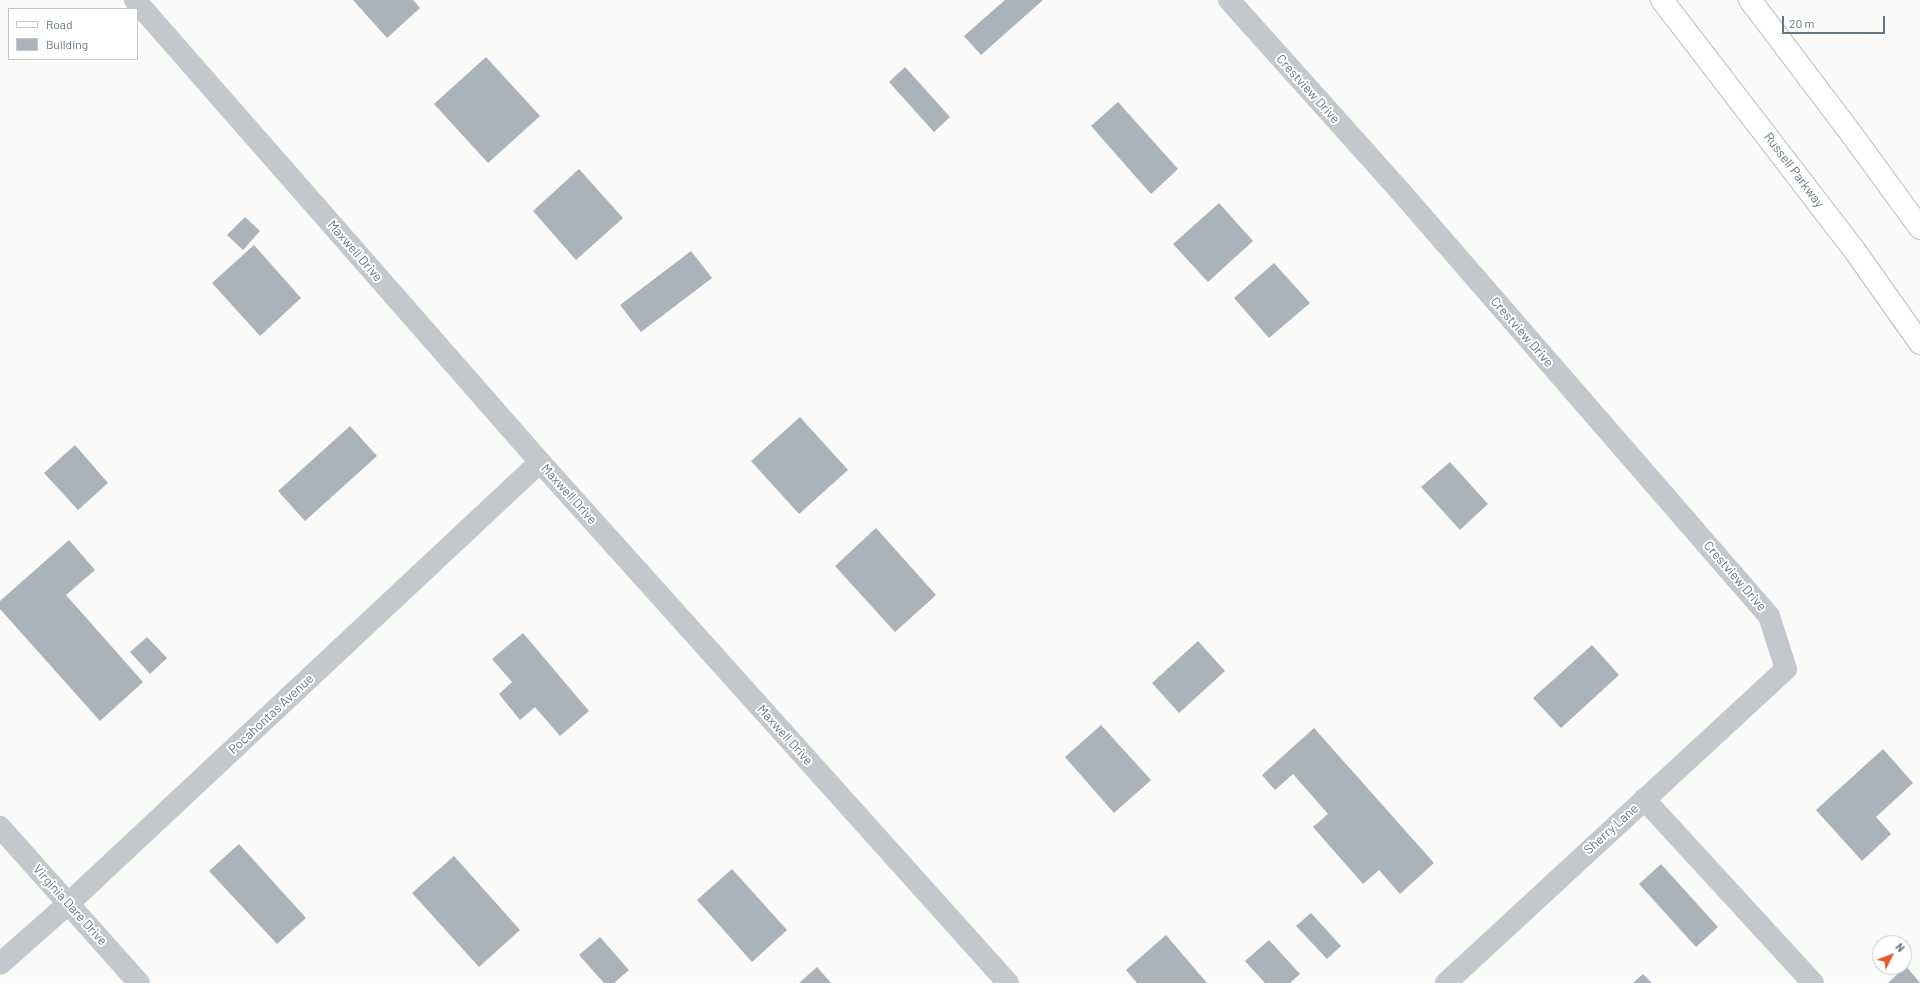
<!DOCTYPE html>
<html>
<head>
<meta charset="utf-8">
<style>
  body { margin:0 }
  #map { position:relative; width:1920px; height:983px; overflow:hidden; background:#fafaf8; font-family:Barlow,sans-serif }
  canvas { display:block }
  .legend { position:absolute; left:8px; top:8px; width:130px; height:52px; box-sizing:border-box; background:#fff; border:1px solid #c1c8cd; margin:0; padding:5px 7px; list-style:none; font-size:12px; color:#657683 }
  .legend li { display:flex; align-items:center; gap:8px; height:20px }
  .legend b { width:20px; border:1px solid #c1c8cd }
  .north { position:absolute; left:1872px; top:935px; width:40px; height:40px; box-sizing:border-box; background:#fff; border:1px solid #c1c8cd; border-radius:50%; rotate:48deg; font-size:11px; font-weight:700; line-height:16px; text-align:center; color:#657683 }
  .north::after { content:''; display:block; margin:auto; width:14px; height:18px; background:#e4572e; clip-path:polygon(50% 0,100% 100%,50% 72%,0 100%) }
  .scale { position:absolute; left:1782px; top:16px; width:103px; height:18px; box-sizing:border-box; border:2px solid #657683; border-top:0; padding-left:5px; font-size:12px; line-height:14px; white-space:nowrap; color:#657683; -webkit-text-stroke:3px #fff; paint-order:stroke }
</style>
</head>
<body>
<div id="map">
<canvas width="1920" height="983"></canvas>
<ul class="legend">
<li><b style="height:5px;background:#fff"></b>Road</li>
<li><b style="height:11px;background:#aab3b9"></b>Building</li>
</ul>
<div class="north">N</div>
<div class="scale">20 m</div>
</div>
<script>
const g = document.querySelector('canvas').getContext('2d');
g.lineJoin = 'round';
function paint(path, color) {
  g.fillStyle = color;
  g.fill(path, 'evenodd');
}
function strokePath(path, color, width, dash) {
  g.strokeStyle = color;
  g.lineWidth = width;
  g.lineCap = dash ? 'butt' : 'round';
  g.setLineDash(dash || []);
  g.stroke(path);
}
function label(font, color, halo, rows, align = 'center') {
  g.font = font + ' Barlow,sans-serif';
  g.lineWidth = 4;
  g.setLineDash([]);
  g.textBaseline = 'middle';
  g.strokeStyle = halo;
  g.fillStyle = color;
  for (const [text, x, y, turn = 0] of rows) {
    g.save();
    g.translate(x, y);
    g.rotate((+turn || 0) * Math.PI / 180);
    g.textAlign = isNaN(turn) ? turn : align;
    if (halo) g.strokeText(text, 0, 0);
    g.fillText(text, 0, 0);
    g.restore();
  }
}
paint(new Path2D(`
  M353,0h60l7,8 -33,30z
  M1005,0h38l-62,55 -17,-19z
  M486,57l54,59 -52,47 -54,-59z
  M905,67l45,50 -16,15 -45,-50z
  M1118,102l60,67 -27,25 -60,-68z
  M579,169l44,49 -47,42 -43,-49z
  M1219,203l34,38 -45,41 -35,-38z
  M245,217l15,14 -17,19 -16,-15z
  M254,245l47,53 -41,38 -48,-53z
  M691,251l21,27 -71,54 -21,-27z
  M1274,263l36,40 -41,35 -35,-40z
  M800,417l48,53 -49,44 -48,-53z
  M350,426l27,30 -72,65 -27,-30z
  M75,445l33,38 -30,27 -34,-37z
  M1450,462l38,42 -28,26 -39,-43z
  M876,528l60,67 -41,37 -60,-66z
  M69,540l26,30 -29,25 77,87 -43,39 -100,-112v-8z
  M523,633l66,78 -29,25 -25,-29 -15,13 -21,-26 13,-12 -20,-23z
  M147,637l20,21 -17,16 -20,-22z
  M1198,641l27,30 -46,42 -27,-30z
  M1592,645l27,30 -58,53 -28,-30z
  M1101,725l50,55 -37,33 -49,-56z
  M1314,728l120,135 -34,31 -21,-24 -16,14 -50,-57 15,-13 -35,-40 -18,16 -13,-15z
  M1883,749l30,34 -37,34 15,17 -29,27 -46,-51z
  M239,844l67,74 -29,26 -68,-73z
  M454,856l66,74 -41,37 -67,-74z
  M1661,864l57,63 -22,20 -57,-63z
  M732,869l55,61 -35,32 -55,-62z
  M1311,913l30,33 -14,13 -31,-33z
  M1166,935l41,48h-70l-11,-13z
  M600,937l29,33 -15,13h-10l-25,-28z
  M1269,940l31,34 -10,9h-25l-20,-22z
  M1906,966l14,17h-32z
  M817,967l14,16h-32z
  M1643,974l9,9h-19z`), '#aab3b9');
const major = new Path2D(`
  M1662,0l193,251 65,92
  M1750,0l100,132 70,96`);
strokePath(major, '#b5babe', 24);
strokePath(new Path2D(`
  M135,0l405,462 468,521
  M1229,0l172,192 368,424 17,53 -340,314
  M1644,799l169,184
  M0,827l139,156
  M0,964l69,-61 471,-441`), '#c3c8cc', 22);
strokePath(major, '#fff', 22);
label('13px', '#657683', '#fff', [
  ["Crestview Drive",1308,89,48],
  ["Russell Parkway",1794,170,53],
  ["Maxwell Drive",355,251,49],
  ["Crestview Drive",1522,332,49],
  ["Maxwell Drive",569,494,48],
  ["Crestview Drive",1735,576,49],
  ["Pocahontas Avenue",271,714,-43],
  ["Maxwell Drive",785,735,48],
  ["Sherry Lane",1611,829,-42],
  ["Virginia Dare Drive",70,905,48]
]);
</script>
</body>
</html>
